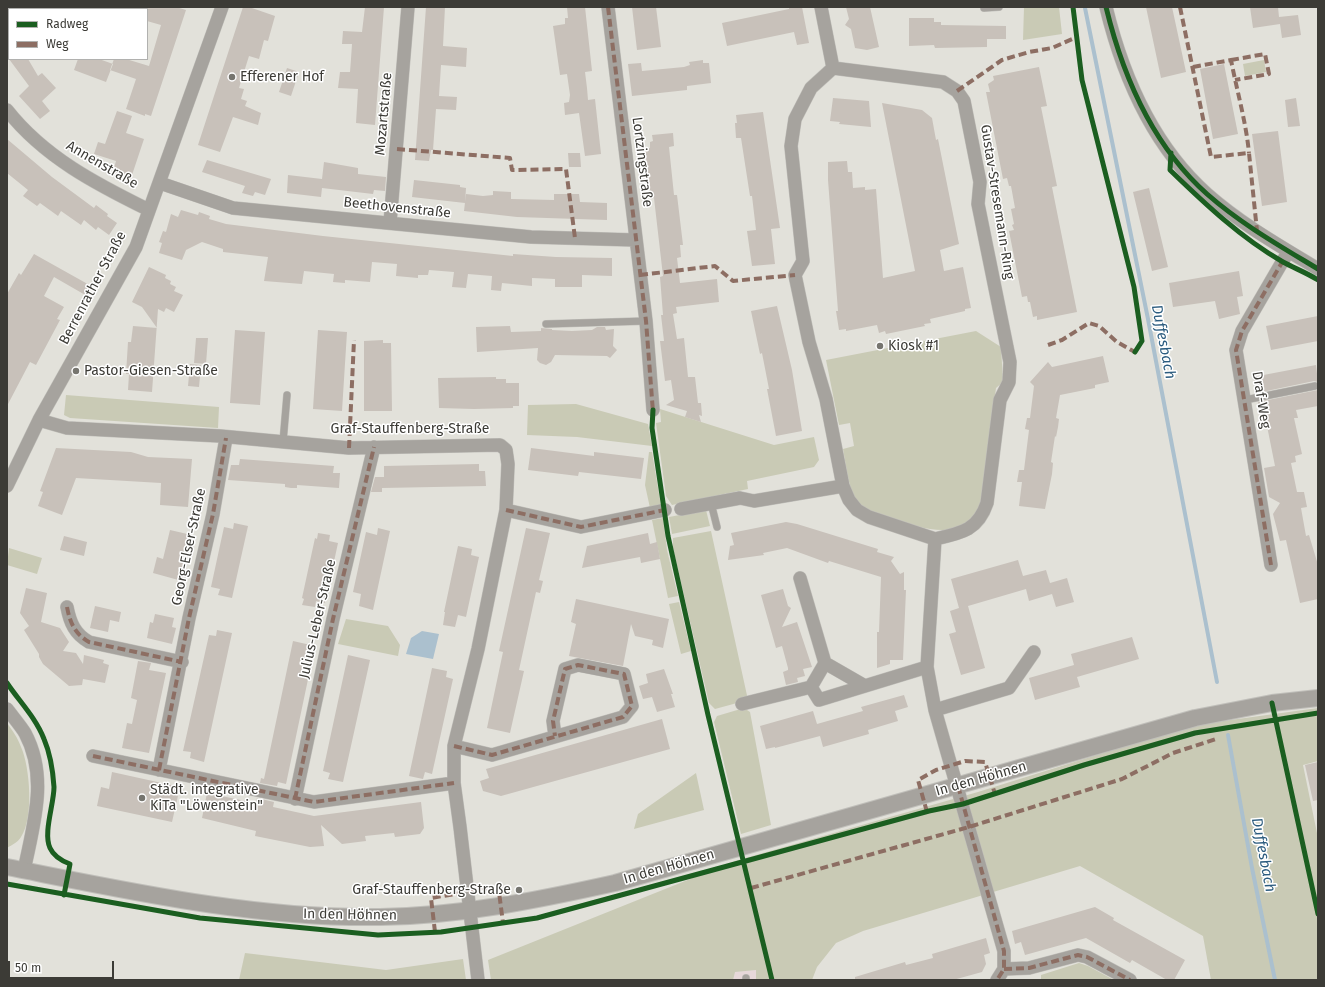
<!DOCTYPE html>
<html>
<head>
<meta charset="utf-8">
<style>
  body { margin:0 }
  #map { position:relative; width:1325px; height:987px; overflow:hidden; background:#e2e1da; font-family:"Fira Sans",sans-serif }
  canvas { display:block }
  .frame { position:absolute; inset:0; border:8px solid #3c3b36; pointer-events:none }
  .legend { position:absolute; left:8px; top:8px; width:140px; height:52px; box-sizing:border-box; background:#fff; border:1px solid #b1b1af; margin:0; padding:5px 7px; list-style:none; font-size:12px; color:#3c3b36 }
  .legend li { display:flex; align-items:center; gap:8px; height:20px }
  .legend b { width:20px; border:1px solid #b1b1af }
  .scale { position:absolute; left:8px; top:961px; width:106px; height:18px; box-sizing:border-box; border:2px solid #3c3b36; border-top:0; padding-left:5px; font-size:12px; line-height:14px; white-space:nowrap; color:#3c3b36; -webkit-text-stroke:3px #fff; paint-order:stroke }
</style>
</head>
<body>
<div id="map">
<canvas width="1325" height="987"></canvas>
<div class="frame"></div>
<ul class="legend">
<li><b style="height:5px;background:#1b5e20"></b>Radweg</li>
<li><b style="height:5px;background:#8d6e63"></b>Weg</li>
</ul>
<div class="scale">50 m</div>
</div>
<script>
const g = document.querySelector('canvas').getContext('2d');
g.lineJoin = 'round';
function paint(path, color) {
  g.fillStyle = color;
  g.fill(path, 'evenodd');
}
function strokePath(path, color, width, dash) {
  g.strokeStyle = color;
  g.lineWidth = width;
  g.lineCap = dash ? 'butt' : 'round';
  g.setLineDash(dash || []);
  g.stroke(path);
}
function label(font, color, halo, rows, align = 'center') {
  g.font = font + ' "Fira Sans",sans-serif';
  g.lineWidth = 3;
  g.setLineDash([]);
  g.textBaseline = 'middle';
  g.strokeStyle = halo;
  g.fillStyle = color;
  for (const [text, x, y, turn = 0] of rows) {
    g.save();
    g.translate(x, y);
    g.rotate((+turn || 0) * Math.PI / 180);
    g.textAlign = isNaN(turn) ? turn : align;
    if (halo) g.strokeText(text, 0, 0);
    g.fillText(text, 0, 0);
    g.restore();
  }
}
paint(new Path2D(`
  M756,970v10h-23l2,-8z`), '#e6d8d9');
paint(new Path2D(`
  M1024,7h35l3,27 -39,6z
  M1264,60l2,12 -21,4 -2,-12z
  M976,331l25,16 2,35 -7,6 -15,115c-1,4 -3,10 -6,14 -21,23 -56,10 -80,3 -11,-4 -25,-6 -34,-14 -12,-9 -15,-42 -18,-57l11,-3 -4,-23 -11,2 -13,-65z
  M66,395l153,12 -1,21 -148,-10 -6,-3z
  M576,404l72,20 4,22 -75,-9 -50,-2 1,-30z
  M660,409l114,36 40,-8 5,23 -5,7 -67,14 1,8 -76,16 -6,-9 -10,-73 5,-1z
  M649,452h3l9,54 -11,2 -5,-23z
  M706,510l4,16 -38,8 -3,-17z
  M663,518l4,32 11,46 -10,2 -16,-78z
  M711,531l37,169 -33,9 -6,-6 -36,-155v-10z
  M9,548l33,10 -5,16 -30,-9z
  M679,602l12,49 -10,3 -12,-50z
  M346,619l42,7 12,19 -2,11 -60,-12z
  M744,708l6,4 21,113 -30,9 -27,-112 3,-6z
  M1318,708v53l-15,4 15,73v142h-107l-8,-44 -123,-70 -217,65 -27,12 -19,24 -5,13h-56v-10l-21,2 -2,8h-242l-3,-20 247,-99 243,-69 196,-61 42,-9z
  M7,723c5,7 11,15 14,24 9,20 13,71 0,90 -3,5 -9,8 -14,11z
  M696,773l8,37 -70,19 4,-15z
  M245,953l141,17 77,-11 3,21h-227z
  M1079,963l9,3 26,14h-73v-5z`), '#c9cab5');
paint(new Path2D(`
  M422,631l17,3 -6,25 -27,-5 5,-16z`), '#abc0ce');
strokePath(new Path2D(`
  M1085,8l63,311 69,363
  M1228,735l24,133 23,112`), '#abc0ce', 4);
paint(new Path2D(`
  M147,7h29l10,3 -35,106 -6,-2v2l-19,-7 10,-30 -26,-9 4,-11h12l23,7 12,-41 -14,-4z
  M243,7h6l26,9 -7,25 -4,-1 -5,19 -10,-3 -10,32 5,1 -3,10 6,2 -2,5 16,7 -3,12 -25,-8 -13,35 -22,-7z
  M365,7h19l-9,118 -19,-2 2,-34 -20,-1 2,-16h10l1,-13 1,-15h-10l1,-13 19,1z
  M426,7h19l-2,39 24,2 -1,19 -25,-2 -2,31 18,1 -1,13 -20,-1 -3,41h-2l-2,11 -14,-1z
  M567,7h18l7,64 -7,1 2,16 1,12 7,-1 6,55 -16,2 -6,-43 -14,2 -1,-12 5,-1 1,-7 -3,-21 -7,1 -7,-49 12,-2v-6h3z
  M632,7h24l5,40 -24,3z
  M789,7h13l7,36 -12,2 -3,-13 -67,14 -5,-23 67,-14z
  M846,7h24l9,40 -12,3 -12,-2 -4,-19 -6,-4 4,-6z
  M1146,7h26l14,65 -25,6z
  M1250,7h28l1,10 19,-2 3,20 -19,3 -2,-14 -27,4z
  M909,18h25v4h7v3l65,1v13h-19v8l-52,1 -1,-3 -25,1z
  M9,59h19l10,17 4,-3 14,15 -14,13 8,10 -10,8 -21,-23 10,-10z
  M78,59h21l14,5 -7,18 -32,-12z
  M703,60v3h6l2,20 -24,3v4l-55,6 -4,-32 13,-1 1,8 42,-4 6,-2 -1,-3z
  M1224,64l14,70 -25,5 -13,-70z
  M1039,67l8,39 -6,1 16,79 -5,1 25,125 -40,8v-4l-4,1 -3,-15h-2l-1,-6 -5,1 -13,-66 5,-1 -2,-5 2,-1 -3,-15 4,-1 -4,-22h-2l-2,-8 -4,1 -17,-87h4l-2,-8 6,-4 -1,-4z
  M287,68l12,4 -8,24 -12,-4z
  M833,98l36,3 2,26 -32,-3 1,-2 -10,-1z
  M1296,98l4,28 -12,1 -3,-27z
  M882,103l40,7 10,8 4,22 2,-1 21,105 -19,6 4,21 19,-4 8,41 -6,1v2l-35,8 1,4 -7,1 1,2 -39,8 -1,-3 -6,2 -2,-8 -31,6v-2l-7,1 -3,-19h2l-10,-131v-18l19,-1 1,11h4l1,16 12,-1v3l11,-1 7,89 32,-7z
  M117,111l15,5 -6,17 18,6 -14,42 -18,-6 4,-14 -22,-7 4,-12 7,2z
  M763,112l17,116 -9,1 4,35 -23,2 -5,-35 9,-1 -4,-34h-2l-9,-58h-5l-1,-15h2l-1,-8z
  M1278,131l9,71 -25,4 -10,-72z
  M673,133l1,13 -5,1 5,48h3l6,50h-3l1,12 -4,1 3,25 37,-4 2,23 -43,5 1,6 -4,1 4,25 7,-1 4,39h7l3,26h3l1,13 -3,-1 2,7 -16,-5 2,-6 -21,-6 8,-5 -3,-20 -6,1 -5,-40h4l-3,-26h2l-3,-38 3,-1 -9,-78 -3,1 -6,-50 5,-1v-6l3,-1 -1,-6z
  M7,139l45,38 42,31 2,-3 12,9 -1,2 10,7 -8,12 -11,-8 -2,3 -12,-10 -3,5 -20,-14 -3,5 -18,-13 -3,3 -14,-10 5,-6 -21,-17z
  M568,153h12l1,14h-12z
  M207,160l64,19 -6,16 -10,-3 -2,4 -11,-3 3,-7 -43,-14z
  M324,162l34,6v6l28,3 -1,14 -11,-1 -1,4 -51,-6 -1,9 -34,-4 1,-18 34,4z
  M414,180l46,5v2l6,1 -1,15 -53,-6z
  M1149,188l19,79 -16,4 -19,-79z
  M493,191l18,1v7l43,1v-6h25l1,8 27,1v17l-90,-3 -53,-6 2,-17 17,2 10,-1z
  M181,210l17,5 1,-3 11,4 -1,3 17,5 97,12 190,20v-2l43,3 56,1v18l-30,-1v12h-27v-8l-23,-1v8l-30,-3 -1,8 -10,-1 1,-14 -24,-2 -2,14 -14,-1 2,-15 -25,-2 -1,5h-10v3l-22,-2 1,-12 -25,-2 -2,20 -25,-2v3l-12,-1 1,-8 -30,-3 -2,13 -38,-3 4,-24 -45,-5v-3l-21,-7 -16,8 -4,10 -23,-7 3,-10 -3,-1 4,-11 3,1 5,-18 7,3z
  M34,254l59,33 -6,9 -33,-19 -10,19 20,11 -7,12 3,1 -24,45 -6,-3 -23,44v-112l12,-21 2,2z
  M149,267l17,8 -1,3 6,3 -1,3 6,3 -2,4 9,4 -9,17 -8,-4 -2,4 -6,-3 -6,83 -24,-2 1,-16h-3l2,-32h3l2,-16 24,2 -15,-21 -10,-5z
  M1239,271l4,25 -6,1 3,17 -21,5 -4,-18 -42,6 -4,-24z
  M777,306l15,64 10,61 -26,5 -9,-47h2l-7,-36 -2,1 -9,-43z
  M1318,316v25l-47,9 -5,-24z
  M510,326l1,6 30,-1v-3l11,1v1l20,1 20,-1 5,-3h8l1,3 8,-1 -1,17 4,4 -7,8 -3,-2 -52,-1 -4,7 -5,3 -6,-2 -3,-3 1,-12 -61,4 -1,-25z
  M235,330l30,2 -5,73 -30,-2z
  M318,330l29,2 -5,79 -29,-2z
  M196,338h12l-2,26 -12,-1z
  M383,340v3h8l1,68h-28v-70z
  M1103,356l6,26 -14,3v3l-35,7 -4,23 3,1 -1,8 -2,10 -1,-1 -4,26 2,1 -1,11 -7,35 -26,-3 3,-24h-5l2,-12h5l5,-40 -4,-1 2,-11h3l4,-32 -4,-4 18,-20 4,5z
  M190,364l11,1 -2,22 -11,-1z
  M1316,365l2,17 -4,-1 -57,12 -4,-16z
  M496,377v2h10v4h13v23h-6v2l-39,1 -35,-1 -1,-30z
  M1318,390v16l-22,4 2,8h-4l8,36 -7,2 1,6 -5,1 6,29h7l3,15 -6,1 5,28 3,-1 9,30v34l-18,4 -14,-63 -6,1 -7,-27 7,-11 -11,-6 -5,-29 11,-2 -10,-50 -4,1 -3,-15z
  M56,448l75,4 17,5 44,2 -4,48 -28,-2 1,-22 -85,-5 -14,37 -24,-9 5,-14 -3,-1z
  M531,448l63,8v-4l50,6 -3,21 -62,-7 -1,4 -50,-6z
  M240,459l94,7 -1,7h7l-1,15 -42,-3v3h-6l-6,-1v-3l-57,-4 3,-15h8z
  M479,464v7h6l1,15 -104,2v4h-11l4,-15h9v-11z
  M786,522l11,2 81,25 -1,3 17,5 -3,4 9,13 4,-2v18h2l-3,70h-13v4l-13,4v-36h2l2,-55 -52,-16 -1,2 -41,-15 -24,5 1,2 -36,5 2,-14 4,-1 -3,-12z
  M234,523l14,3 -16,72 -14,-3 2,-6 -9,-2 13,-60 9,2z
  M378,528l12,3 -17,79 -14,-4 2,-12 -8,-2 13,-60 11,3z
  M526,528l24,5 -11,47 4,1 -3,12 -4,-1 -17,78 5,1 -14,62 -23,-5 16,-76 -4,-1z
  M170,530l26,6 -4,17 -3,-1 -7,29 -29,-8 4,-16 6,2z
  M318,533l12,2 -1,6 9,2 -13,60 -9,-2 -1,6 -13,-2 2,-6 -2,-1 13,-60 2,1z
  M648,533l2,11 7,-2 3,17 -19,4 -1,-6 -58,11 5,-22z
  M64,536l23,6 -3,14 -24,-6z
  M458,546l14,3 -1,6 8,2 -13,60 -8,-2 -3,12 -12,-2 2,-13h-1z
  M1018,560l5,16 23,-6 4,13 17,-5 7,24 -18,5 -4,-13 -23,7 -3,-12 -58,17 17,62 -24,7 -12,-41 7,-2 -6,-21 9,-3 -8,-29z
  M26,588l21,5 -6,29 19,6 9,14 -6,9 13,2 7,11 1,-9 20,5 -1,3 6,2 -4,18 -22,-4 -1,6 -13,1 -26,-22 -4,-7v-3l-15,-24 5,-4 -9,-13z
  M783,589l5,17 3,2 -9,19 15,-5 15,45 -9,2 2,7 -8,2 1,4 -12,3 -3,-13 5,-2v-2l-6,-22 -6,2 -15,-53z
  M576,599l93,20 -6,29 -11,-3 1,-5 -18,-4 -4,-12 -8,42 -54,-10 7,-32 -5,-2z
  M95,606l26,6 -2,10 -9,-2 -2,12 -18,-4z
  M155,614l19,4 -2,9 4,1 -4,16 -25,-6 3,-16 3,1z
  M217,630l15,3 -28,129 -14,-4 1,-6 -8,-1 26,-116 7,1z
  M1132,637l7,22 -62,18 3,10 -45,13 -6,-22 45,-13 -3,-11z
  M293,641l22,5 -29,138 -8,-2 -1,4 -17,-3 1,-5 3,1z
  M348,655l22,5 -27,122 -15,-3 2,-6 -7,-2z
  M138,661l13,2 -2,7 17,3 -17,80 -27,-5 5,-25 5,1 5,-24 -6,-2z
  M432,668l15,3 -1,6 7,2 -21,95 -7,-2 -2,7 -14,-3z
  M664,669l9,25h-2l4,13 -18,5 -5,-15 -9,2 -4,-13 9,-3 -2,-9z
  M904,695l4,12 -13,4 3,10 -30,9 1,4 -46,13 -3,-11 -45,12v-1l-9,2 -6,-23 53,-15 4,13 46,-13 -2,-4z
  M662,719l8,30 -169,47 -18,-5 -3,-10 9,-3 -3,-9z
  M1318,762v38l-5,1 -8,-36z
  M112,772l68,15 -8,35 -75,-16 4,-19 8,2z
  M207,793l48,10 2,-5 17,4 -1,5 41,9 107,-14 3,26 -4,6 -25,3 -1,-4 -29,3 1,5 -24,3 -21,-19 3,21 -14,1 -55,-11 1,-5 -54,-13z
  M1095,907l19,11 -1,2 72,40 -11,20h-7l-35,-20 -2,3 -44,-25 -61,17 -4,-13 -6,2 -3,-13z
  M986,938l4,15 -6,2 2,9 -4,8 -29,8h-98v-3l50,-15 1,3 27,-7 -1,-4z`), '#c8c1ba');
const service = new Path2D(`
  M984,8l15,-1
  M546,324l100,-3
  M1245,400l70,-14
  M283,442l4,-47
  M711,503l6,24
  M746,980v-2`);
const minor = new Path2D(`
  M608,7l38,314 7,89
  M821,7l12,61
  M1106,7c17,70 46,138 101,187 34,30 73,52 111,75
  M7,110c37,47 89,74 142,100
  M160,183l73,25 298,29 104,3
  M390,223l18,-216
  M39,420l28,8 153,8 129,12 151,-3 6,5 2,14 -2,46 -28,139 -24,97v37l6,44 18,153
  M7,486l32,-66 97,-173 86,-240
  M681,509l59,-11 14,3 89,-15
  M506,510l75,17 84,-17
  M935,539c27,-6 43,-9 52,-36l13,-103 9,-18 1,-20 -32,-158 2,-22 -16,-81 -7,-10 -14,-9 -110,-14 -22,20 -16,31 -4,27 12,115 -8,14 14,67 17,57 17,87 6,14 8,10 12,7 66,22 -8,128 8,43 69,241v18l-7,11
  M1271,565l-35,-215 6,-19 46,-79
  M800,578l25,85
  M67,607c3,16 8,27 22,35l93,20
  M811,687l14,-24 40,23
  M742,704l69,-17 8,13 108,-33
  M7,709c6,8 13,16 18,24 24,45 8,92 -1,138
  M935,710l74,-22 25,-36
  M454,746l38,9 131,-38 9,-11 -8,-32 -46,-9 -13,4 -12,52 2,15
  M93,756l221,46 140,-19
  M159,770l30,-152 24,-104 13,-76
  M295,799l38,-180 41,-172
  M1004,969l25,-1 49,-13 9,2 43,23`);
const tertiary = new Path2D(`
  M7,867c122,24 248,52 373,50 80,-1 158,-17 235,-34l580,-165 77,-15 46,-5`);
strokePath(service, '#c0bfba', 8);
strokePath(minor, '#c0bfba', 14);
strokePath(tertiary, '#c0bfba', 18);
strokePath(service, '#a6a39e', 7);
strokePath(minor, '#a6a39e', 13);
strokePath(tertiary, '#a6a39e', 16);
strokePath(new Path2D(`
  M608,7l38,314 7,91
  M1180,7l31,150 38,-4 8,78
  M1231,60l34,-6 4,20 -34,6
  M1193,67l38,-7c6,31 15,62 18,93
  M957,91l45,-31 27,-8 23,-4 25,-11
  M397,149l113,9 2,12 54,-1 9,69
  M640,275l75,-9 18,15 62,-6
  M1048,345l14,-5 27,-17 10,3 18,16 18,10 1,-2
  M349,448l5,-108
  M506,510l75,17 84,-17
  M1271,565l-35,-215 6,-19 42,-72
  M67,607c3,16 8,27 22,35l93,20
  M454,746l38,9 131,-38 9,-11 -8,-32 -46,-9 -13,4 -12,52 2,15
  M93,756l221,46 140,-19
  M159,770l30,-152 24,-104 13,-76
  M958,786l46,165v18l-7,11
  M295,799l38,-180 41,-172
  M927,812l-9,-32 18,-10 29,-9 20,1 10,32
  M751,888l218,-61 153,-48 51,-26 43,-14
  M435,932l-4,-34 36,-6 14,-5 18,5 4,31
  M1004,969l25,-1 49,-13 9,2 43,23`), '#8d6e63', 4, [8, 4]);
strokePath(new Path2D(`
  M1073,7l9,73 52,207 8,54 -7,11
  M1106,7c17,70 46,138 101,187 34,30 73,52 111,75
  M1171,153l-1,17c34,33 71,68 113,92 11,6 24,11 35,18
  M653,410l-1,18 16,108 40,179 64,265
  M7,683c12,18 29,35 37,56 6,14 9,33 10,48 0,17 -11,46 -4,61 4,9 12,13 20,16l-6,31
  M1272,703l46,211
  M7,884l193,34 178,17 63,-3 96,-14 392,-107 34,-7 121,-39 111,-32 123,-20`), '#1b5e20', 5);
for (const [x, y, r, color] of [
  [232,77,4,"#76756f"],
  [880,346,4,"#76756f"],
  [76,371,4,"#76756f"],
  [142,798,4,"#76756f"],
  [519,890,4,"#76756f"]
]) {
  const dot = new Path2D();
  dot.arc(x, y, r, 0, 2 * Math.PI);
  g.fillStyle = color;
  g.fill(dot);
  strokePath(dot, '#fff', 1.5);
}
label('14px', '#3c3b36', '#fff', [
  ["Efferener Hof",240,77],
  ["Kiosk #1",888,346],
  ["Pastor-Giesen-Straße",84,371],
  ["Städt. integrative",150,790],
  ["KiTa \"Löwenstein\"",150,806],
  ["Graf-Stauffenberg-Straße",511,890,"right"]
], 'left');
label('14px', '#3c3b36', '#fff', [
  ["Mozartstraße",384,114,-85],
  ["Lortzingstraße",642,162,83],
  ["Annenstraße",102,165,30],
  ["Gustav-Stresemann-Ring",997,202,81],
  ["Beethovenstraße",397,208,6],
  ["Berrenrather Straße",93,288,-62],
  ["Draf-Weg",1261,400,81],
  ["Graf-Stauffenberg-Straße",410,429],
  ["Georg-Elser-Straße",189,547,-78],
  ["Julius-Leber-Straße",318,619,-77],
  ["In den Höhnen",981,779,-16],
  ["In den Höhnen",669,867,-16],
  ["In den Höhnen",350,915,1]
]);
label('italic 15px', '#2c5c7f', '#fff', [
  ["Duffesbach",1163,342,79],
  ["Duffesbach",1263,855,79]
]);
</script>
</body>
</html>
